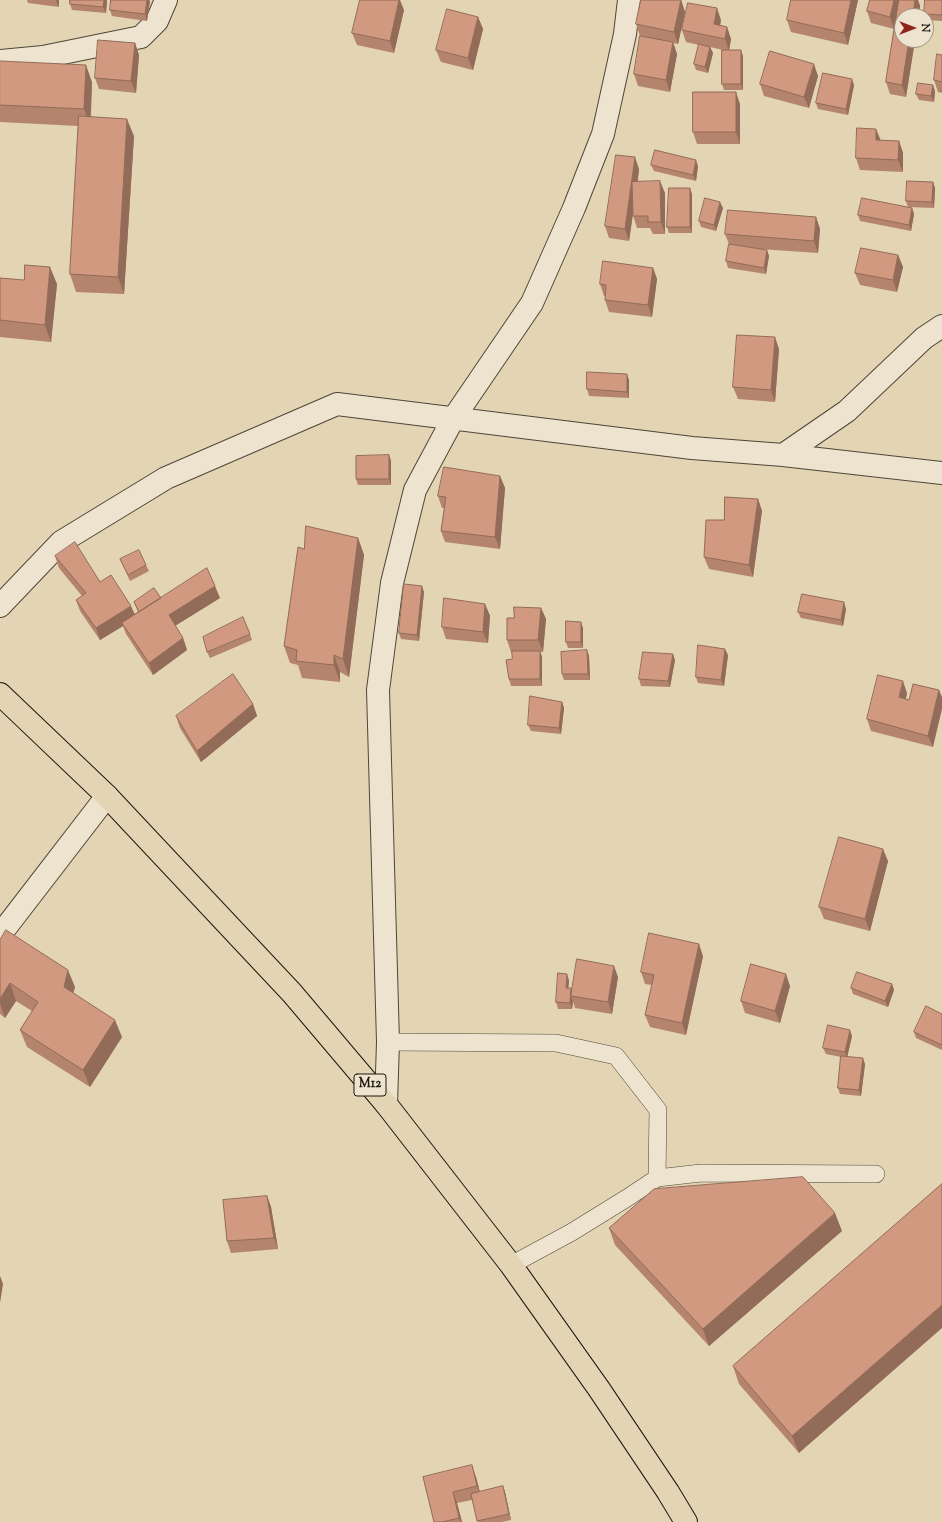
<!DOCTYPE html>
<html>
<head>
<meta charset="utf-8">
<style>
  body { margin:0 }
  #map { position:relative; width:942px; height:1522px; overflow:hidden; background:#e3d4b4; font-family:"Sorts Mill Goudy",serif }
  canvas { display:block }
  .north { position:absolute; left:894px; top:8px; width:40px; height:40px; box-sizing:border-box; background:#ede3ce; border:1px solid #9a9181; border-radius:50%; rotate:90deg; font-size:11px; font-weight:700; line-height:16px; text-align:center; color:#1e170e }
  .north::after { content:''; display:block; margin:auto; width:14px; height:18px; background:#8f2418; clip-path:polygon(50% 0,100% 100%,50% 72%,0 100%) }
</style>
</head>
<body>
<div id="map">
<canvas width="942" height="1522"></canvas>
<div class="north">N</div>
</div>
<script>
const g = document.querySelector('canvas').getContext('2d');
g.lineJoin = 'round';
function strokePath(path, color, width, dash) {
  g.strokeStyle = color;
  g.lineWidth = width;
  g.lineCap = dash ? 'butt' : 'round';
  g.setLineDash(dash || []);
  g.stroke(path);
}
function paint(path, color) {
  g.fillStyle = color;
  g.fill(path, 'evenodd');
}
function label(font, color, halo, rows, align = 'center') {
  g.font = font + ' "Sorts Mill Goudy",serif';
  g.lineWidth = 3;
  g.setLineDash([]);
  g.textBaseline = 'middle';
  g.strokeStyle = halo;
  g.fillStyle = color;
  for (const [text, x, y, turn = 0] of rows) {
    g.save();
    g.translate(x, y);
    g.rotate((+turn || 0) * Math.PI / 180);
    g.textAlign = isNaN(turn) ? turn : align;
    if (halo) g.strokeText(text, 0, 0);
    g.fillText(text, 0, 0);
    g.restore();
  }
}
const lane = new Path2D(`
  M388,1042l168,1 60,13 42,54 -1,68
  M511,1265l61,-33 55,-34 30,-20 44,-5 175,1`);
const street = new Path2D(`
  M0,61l43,-4 98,-20 16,-16 9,-21
  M783,455l64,-44 77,-73 18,-12
  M0,606l61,-64 105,-64 171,-74 355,44 91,7 159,18
  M0,935l107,-139
  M386,1104l2,-62 -10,-352 14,-107 23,-93 38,-71 79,-116 42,-95 29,-74 22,-100 4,-34`);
const highway = new Path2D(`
  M0,694l107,102 185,197 94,111 125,161 88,124 69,103 18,30`);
strokePath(lane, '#4f4638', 18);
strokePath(street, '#4f4638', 24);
strokePath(highway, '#1e170e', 24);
strokePath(lane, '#ede3ce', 17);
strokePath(street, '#ede3ce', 22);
strokePath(highway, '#e3d4b4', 22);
paint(new Path2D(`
  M27,0h32v7l-31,-4z
  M107,0l-1,13 -34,-3 -2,-6z
  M681,0l4,12 -7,32 -5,-1 4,11 -7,38 -32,-6 -4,-12 16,-36 -10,-2 -4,-12z
  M858,0l-10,45 -57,-13 -4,-12z
  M870,0h48l2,6 -1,10h-17v24h13l-9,57 -16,-3 -4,-12 9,-59 -1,6 -23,-6 -4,-12z
  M942,0v21l-16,-1v-4h-2v-2z
  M150,1l-3,20 -35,-5 -2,-6z
  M404,10l-10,43 -37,-8 -5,-12z
  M478,17l5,12 -10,41 -32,-8 -5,-12z
  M721,20l-1,5 7,2 4,12 -2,11 14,6v34h-19l-2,-6 1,-34 -13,-3 3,6 -5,20 -12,-3 -2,-6 5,-19 -13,-3 -4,-12z
  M135,43l4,12 -3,38 -37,-4 -4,-11z
  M942,55v38l-4,-1 -4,-12z
  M0,61l92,21 -1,34 43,20 -10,158 -48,-2 -6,-18 8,-148 -78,-4z
  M818,76l-9,32 -45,-12 -4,-12z
  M854,85l-6,30 -30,-6 -2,-6z
  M935,91l-1,11 -15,-2 -3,-6z
  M740,104v40h-43l-4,-12z
  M881,140l18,1 4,12v19l-43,-2 -4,-12z
  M651,165l47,1 -2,15 -42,-10z
  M639,169l-1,12 27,12v41h-12l-3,-6h-13l-4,-13 -4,26 -20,-3 -4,-12z
  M933,182l2,6 -1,20 -26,-1 -2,-6z
  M692,194v39h-23l-2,-6z
  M723,208l-7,23 -15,-4 -2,-6z
  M912,208l2,6 -3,17 -51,-10 -2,-6z
  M816,217l4,12 -2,24 -58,-4 7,1 2,6 -3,18 -38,-6 -2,-7 3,-17 -4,-10z
  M898,255l5,12 -6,25 -37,-7 -5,-12z
  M653,268l4,11 -5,38 -43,-5 -4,-12v-4h-1l-4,-12z
  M0,278l57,6 -6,58 -51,-5z
  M779,349l-4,53 -37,-3 -5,-12z
  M629,380v18l-40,-2 -2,-7z
  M389,455l2,6v24h-33l-2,-6z
  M500,476l5,12 -5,61 -55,-7 -4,-11 3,-23h-2l-4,-12z
  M758,499l4,12 -9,66 -44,-8 -5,-12 20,-37z
  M358,538l6,17 -15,122 -9,-5v10l-38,-4 -4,-13 -8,-2 -6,-17 20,-97z
  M55,556l45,26 34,32 4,-2 -4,-10 27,-4h59l-45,28 8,12 4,12 -34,25 -27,-41 -3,-8 -23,14 -20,-29 -4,-11 6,-4 -23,-28z
  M120,559l26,6 3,6 -19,10z
  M424,592l-5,49 -18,-2 -2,-6z
  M485,604l5,12 -2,27 -42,-4 -4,-12z
  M541,608l5,11 -3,33h-3l2,5v29h-31l-2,-7 3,-20v-7h-1l-4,-12 7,-22z
  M846,609l-3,17 -42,-8 -3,-6z
  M583,628v20h-15l-2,-6z
  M250,634l2,6 -42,18 -3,-6z
  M587,650l2,6 1,24h-26l-2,-6z
  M728,655l-4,31 -26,-3 -2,-6z
  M675,660l-5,27 -29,-1 -2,-7z
  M939,690l-6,57 -62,-16 -4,-12 40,-26 -1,6 3,1z
  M562,702l2,6 -3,26 -30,-3 -3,-6z
  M253,704l4,12 -56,46 -21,-34 -4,-12z
  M888,861l-18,70 -46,-12 -5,-12z
  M0,940l75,47 -2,6 49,44 -32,50 -63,-40 -7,-17 12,-19 -16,-10 -11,17 -5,-4z
  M703,956l-17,79 -36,-8 -5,-12 7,-30 -7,-1 -4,-12z
  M618,977l-6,37 -37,-6 -2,-7 -1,8h-14l-2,-7 13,-22 -1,8h3l1,2z
  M892,984l2,6 -6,17 -35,-13 -2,-6z
  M790,986l-10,37 -35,-10 -4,-12z
  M942,1014v36l-26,-12 -2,-6z
  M852,1036l-5,21 18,7 -4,32 -21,-2 -2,-6 3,-31 -15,-3 -3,-6z
  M942,1184l-143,269 -60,-69 -6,-18z
  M267,1196l4,11 7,42 -47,4 -4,-12z
  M609,1228l233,3 -133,115 -94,-101z
  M423,1477h53l4,15 23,-6 2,6 6,28 -9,2h-24l-6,-22 -15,3 5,19h-28z`), '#b4846d');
paint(new Path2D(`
  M57,0h2v7l-3,-6z
  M104,0h3l-1,13 -3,-6z
  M147,0h2l1,1 -3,20 -2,-7z
  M399,0h1l4,10 -10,43 -4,-12z
  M681,0l4,12 -7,32 -4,-12z
  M851,0h7l-10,45 -4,-12z
  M894,0h7l-7,29 -4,-12z
  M915,0h3l2,6 -1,10h-6z
  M717,8l4,12 -3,16 -4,-12z
  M478,17l5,12 -10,41 -5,-12z
  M727,27l4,12 -2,12 -4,-12z
  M909,40h6l-9,57 -4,-12z
  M673,42l4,12 -7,38 -4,-12z
  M135,43l4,12 -3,38 -5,-12z
  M710,47l3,6 -5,20 -3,-6z
  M741,50l2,6v34l-2,-6z
  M814,64l4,12 -9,32 -5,-11z
  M86,65l6,17 -2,44 -6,-17z
  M852,79l2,6 -6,30 -2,-6z
  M933,85l2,6 -1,11 -3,-6z
  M736,92l4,12v40l-4,-12z
  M127,119l7,17 -10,158 -6,-17z
  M876,129l5,12 -5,-1z
  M899,141l4,12v19l-5,-12z
  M635,157l4,12 -10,72 -4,-12z
  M696,160l2,6 -2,15 -3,-6z
  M660,181l5,12v41l-4,-12z
  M933,182l2,6 -1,20 -2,-6z
  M690,188l2,6v39l-2,-6z
  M720,202l3,6 -7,23 -2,-6z
  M912,208l2,6 -3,17 -2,-6z
  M816,217l4,12 -2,24 -4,-12z
  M767,250l2,6 -3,18 -2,-6z
  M898,255l5,12 -6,25 -4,-12z
  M50,267l7,17 -6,58 -6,-17z
  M653,268l4,11 -5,38 -4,-12z
  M775,337l4,12 -4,53 -4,-12z
  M627,374l2,6v18l-2,-6z
  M389,455l2,6v24l-2,-6z
  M500,476l5,12 -5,61 -5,-12z
  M758,499l4,12 -9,66 -4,-12z
  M358,538l6,17 -15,122 -6,-18z
  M215,586l5,12 -47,29 -4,-12z
  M422,586l2,6 -5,49 -2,-6z
  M844,602l2,7 -3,17 -2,-6z
  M485,604l5,12 -2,27 -5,-11z
  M131,606l5,11 -14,6 1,3 -23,14 -4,-12z
  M541,608l5,11 -3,33 -5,-12z
  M581,622l2,6v20l-2,-6z
  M183,638l4,12 -34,25 -4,-12z
  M725,649l3,6 -4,31 -3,-6z
  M587,650l2,6 1,24 -2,-6z
  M540,651l2,6v29l-2,-7z
  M673,654l2,6 -5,27 -2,-6z
  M334,655l6,17v10l-6,-17z
  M903,681l4,12 -4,16 -4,-12z
  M939,690l3,7v12l-9,38 -5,-11z
  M562,702l2,6 -3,26 -2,-6z
  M253,704l4,12 -56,46 -4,-11z
  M883,849l5,12 -18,70 -5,-12z
  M699,944l4,12 -17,79 -4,-12z
  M614,966l4,11 -6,37 -4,-12z
  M68,970l7,17 -5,17 -6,-17z
  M567,974l2,6 -1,14 -2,-6z
  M786,974l4,12 -10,37 -5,-12z
  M10,983l6,18 -11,17 -5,-15v-4z
  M892,984l2,6 -6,17 -3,-6z
  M571,988l2,6 -2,2 2,5 -1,8 -2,-6z
  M115,1020l7,17 -32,50 -7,-17z
  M850,1030l2,6 -5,22 -2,-6z
  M863,1058l2,6 -4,32 -2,-6z
  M267,1196l4,11 7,42 -4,-11z
  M835,1213l7,18 -133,115 -6,-17z
  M0,1276l3,8 -3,19z
  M942,1305v23l-143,125 -7,-17z
  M472,1465l4,12 5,20 -4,-11z
  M503,1486l2,6 6,28 -2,-6z
  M453,1492l4,11 5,19h-1l-2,-4z`), '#926b59');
const building = new Path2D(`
  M70,0h34l-1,7 -33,-3z
  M111,0h36l-2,14 -35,-4z
  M360,0h39l-9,41 -38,-8z
  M641,0h40l-7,32 -38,-8z
  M791,0h60l-7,33 -57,-13z
  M870,0h24l-4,17 -23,-6z
  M899,0h16l-2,16h-11v24h7l-7,45 -16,-3z
  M925,0h17v15l-18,-1z
  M688,3l29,5 -3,16 13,3 -2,12 -43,-9z
  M447,9l31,8 -10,41 -32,-8z
  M640,36l33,6 -7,38 -32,-6z
  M98,40l37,3 -4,38 -36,-3z
  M699,44l11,3 -5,20 -11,-3z
  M722,50h19v34h-19z
  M770,51l44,13 -10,33 -44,-13z
  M937,54l5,1v27l-8,-2z
  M0,61l86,4 -2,44 -84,-4z
  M823,73l29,6 -6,30 -30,-6z
  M918,83l15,2 -2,11 -15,-2z
  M693,92h43v40h-43z
  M79,116l48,3 -9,158 -48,-3z
  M857,128l19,1v11l23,1 -1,19 -42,-2z
  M655,150l41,10 -3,15 -42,-10z
  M616,155l19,2 -10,72 -20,-3z
  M660,181l1,41h-13v-6h-15l-1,-34z
  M907,181l26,1 -1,20 -26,-1z
  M669,188h21v39h-23z
  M705,198l15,4 -6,23 -15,-4z
  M862,198l50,10 -3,17 -51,-10z
  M728,210l88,7 -2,24 -89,-7z
  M729,244l38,6 -3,18 -38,-7z
  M861,248l37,7 -5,25 -38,-7z
  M603,261l50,7 -5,37 -43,-5 1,-15 -6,-1z
  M25,265l25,2 -5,58 -45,-5v-42l24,2z
  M737,335l38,2 -4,53 -38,-3z
  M587,372l40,2v18l-40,-3z
  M389,455v24h-33v-23z
  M444,467l56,9 -5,61 -54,-6 5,-34 -8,-1z
  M725,497l33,2 -9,66 -45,-8 2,-37h18z
  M306,526l52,12 -15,121 -9,-4v10l-38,-4 1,-11 -13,-4 14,-99 6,2z
  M75,542l25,40 11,-7 20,31 -35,22 -20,-28 10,-7 -31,-37z
  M139,550l7,15 -18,10 -8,-16z
  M207,568l8,18 -46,29 14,23 -34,25 -27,-40z
  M404,584l18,2 -5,49 -18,-2z
  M154,588l7,10 -22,14 -5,-10z
  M802,594l42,8 -3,18 -43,-8z
  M444,598l41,6 -2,28 -41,-5z
  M514,607l27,1 -3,32h-31v-22h7z
  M243,617l7,17 -43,18 -4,-15z
  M566,621l15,1v20h-15z
  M698,645l27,4 -4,31 -25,-3z
  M587,650l1,24h-26l-1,-22z
  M512,651h28v28h-31l-3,-19 6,-1z
  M643,652l30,2 -5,27 -29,-2z
  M233,674l20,30 -56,47 -21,-35z
  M878,675l25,6 -4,16 10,3 4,-16 26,6 -11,46 -61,-17z
  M530,696l32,6 -3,26 -31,-3z
  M839,837l44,12 -18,70 -46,-12z
  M6,930l62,40 -4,17 51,33 -32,50 -63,-40 18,-28 -28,-19 -10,16v-59z
  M649,933l50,11 -17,79 -37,-8 9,-40 -13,-3z
  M577,959l37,7 -6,36 -37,-6z
  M751,964l35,10 -11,37 -34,-10z
  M857,972l35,12 -7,17 -34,-13z
  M558,973l9,1 -1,14h5l-1,15 -14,-1z
  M926,1006l16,8v31l-28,-13z
  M828,1025l22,5 -5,22 -22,-4z
  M841,1056l22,2 -4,32 -21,-2z
  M803,1177l32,36 -132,116 -94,-101 45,-39z
  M942,1184v121l-150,131 -59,-70z
  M267,1196l7,42 -47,3 -4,-41z
  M472,1465l5,21 -24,6 6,26 -17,4h-8l-11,-45z
  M503,1486l6,28 -32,7 -6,-27z`);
paint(building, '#d1997f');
strokePath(building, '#926b59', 1);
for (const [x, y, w] of [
  [370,1085,32]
]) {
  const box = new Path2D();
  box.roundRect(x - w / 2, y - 11, w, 22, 3);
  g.fillStyle = '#ede3ce';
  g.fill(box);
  strokePath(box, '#1e170e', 1);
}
label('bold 13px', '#1e170e', null, [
  ["M12",370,1085]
]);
</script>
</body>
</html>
